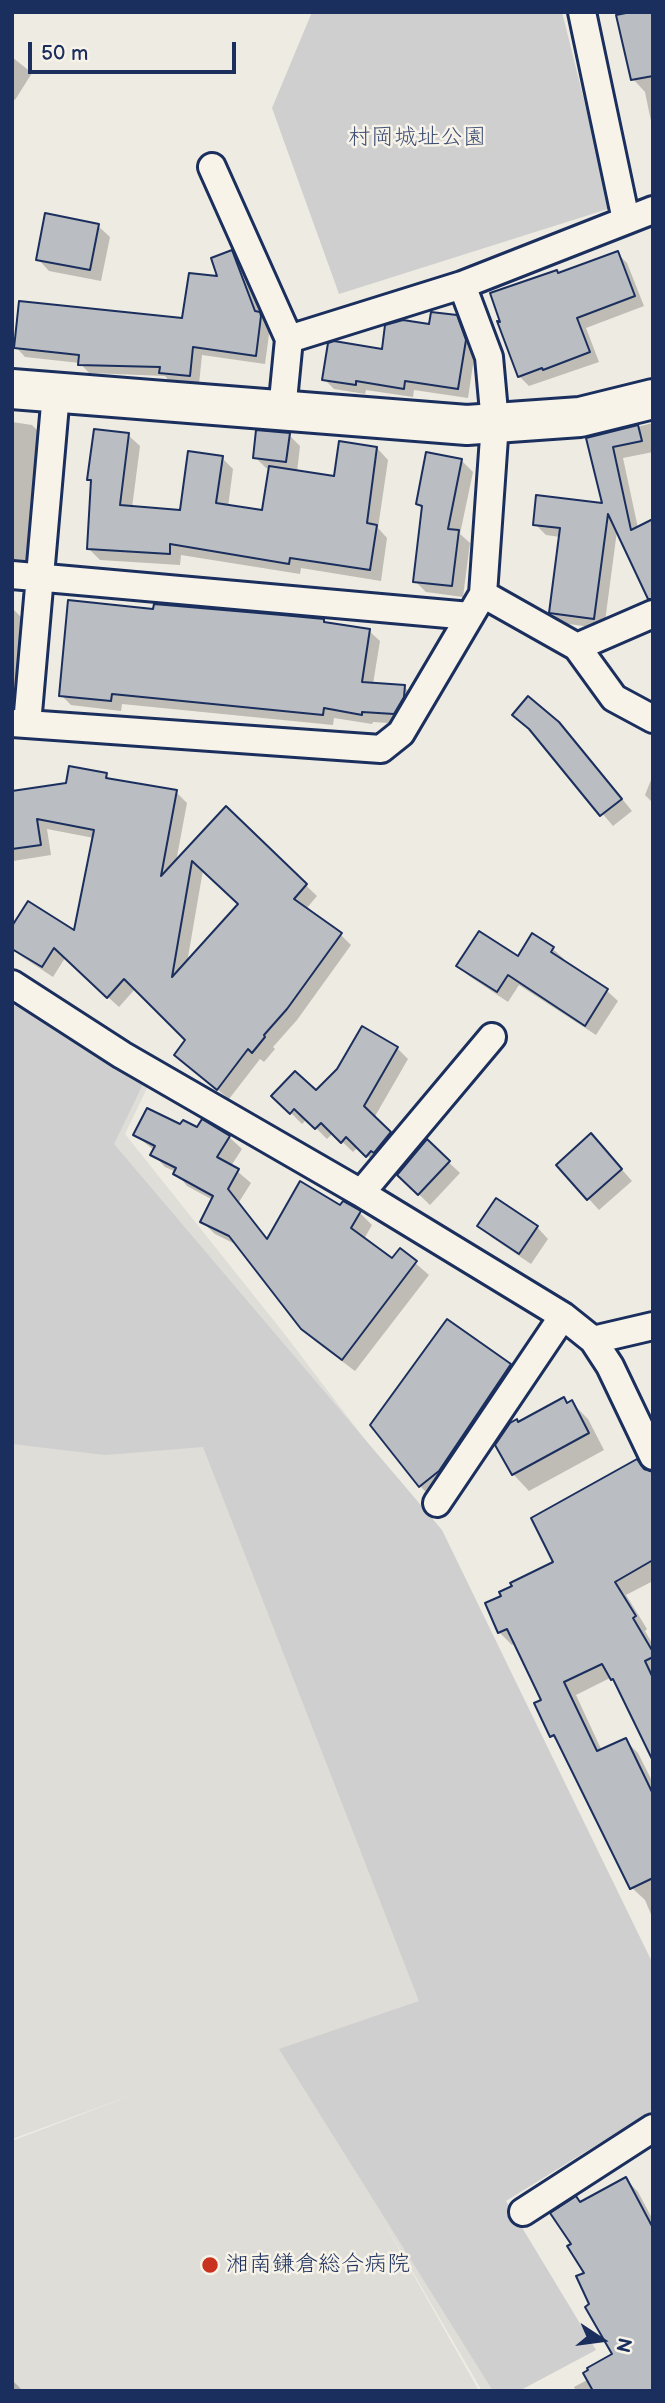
<!DOCTYPE html>
<html>
<head>
<meta charset="utf-8">
<style>
  body { margin:0 }
  #map { position:relative; width:665px; height:2403px; overflow:hidden; background:#eeebe2; font-family:"Balsamiq Sans",sans-serif }
  canvas { display:block }
  .frame { position:absolute; inset:0; border:14px solid #1b2f5e; pointer-events:none }
  .north { position:absolute; left:567px; top:2305px; width:70px; height:70px; -webkit-text-stroke:5px #f7f3e8; paint-order:stroke; rotate:103deg; font-size:19px; font-weight:700; line-height:28px; text-align:center; color:#1b2f5e }
  .north::after { content:''; display:block; margin:auto; width:24px; height:32px; background:#1b2f5e; clip-path:polygon(50% 0,100% 100%,50% 72%,0 100%) }
  .scale { position:absolute; left:28px; top:42px; width:208px; height:32px; box-sizing:border-box; border:4px solid #1b2f5e; border-top:0; padding-left:9px; font-size:21px; line-height:24px; white-space:nowrap; color:#1b2f5e; -webkit-text-stroke:5px #f7f3e8; paint-order:stroke }
</style>
</head>
<body>
<div id="map">
<canvas width="665" height="2403"></canvas>
<div class="frame"></div>
<div class="north">N</div>
<div class="scale">50 m</div>
</div>
<script>
const g = document.querySelector('canvas').getContext('2d');
g.lineJoin = 'round';
function paint(path, color) {
  g.fillStyle = color;
  g.fill(path, 'evenodd');
}
function strokePath(path, color, width, dash) {
  g.strokeStyle = color;
  g.lineWidth = width;
  g.lineCap = dash ? 'butt' : 'round';
  g.setLineDash(dash || []);
  g.stroke(path);
}
function label(font, color, halo, rows, align = 'center') {
  g.font = font + ' "Balsamiq Sans","Klee One",sans-serif';
  g.lineWidth = 5;
  g.setLineDash([]);
  g.textBaseline = 'middle';
  g.strokeStyle = halo;
  g.fillStyle = color;
  for (const [text, x, y, turn = 0] of rows) {
    g.save();
    g.translate(x, y);
    g.rotate((+turn || 0) * Math.PI / 180);
    g.textAlign = isNaN(turn) ? turn : align;
    if (halo) g.strokeText(text, 0, 0);
    g.fillText(text, 0, 0);
    g.restore();
  }
}
paint(new Path2D(`
  M12,1007l139,73 -26,54 158,198 147,193 67,674 13,192h-28l-104,-179 101,179h-467v-250l123,-47 -123,45z`), '#deddd8');
paint(new Path2D(`
  M312,12h250l49,196 -272,86 -67,-186z
  M12,998l132,84 -30,62 328,386 211,434v146l-147,91 90,149 -77,41h-26l-214,-342 140,-48 -216,-554 -98,8 -93,-11z`), '#cfcfcf');
paint(new Path2D(`
  M628,12h25v119l-8,-39 -12,-13z
  M12,57l20,16 -17,27 -3,-2z
  M98,226l12,11 -9,44 -52,-10 -11,-12z
  M232,252l9,10 20,54 9,11 -5,37 -63,-9 -3,29 -29,-2 -5,-6 -76,-3 -9,-10 -55,-6 -9,-10 168,-27 36,-42z
  M617,253l10,10 17,43 -58,22 13,34 -70,24 -10,-10 40,-102z
  M456,317l10,10 9,24 -7,47 -54,-8 -1,7 -47,-7 -1,4 -31,-5 -10,-10 107,-53z
  M12,422l20,3 10,10 -13,106 3,2 -3,22 -17,-2z
  M653,423v29l-30,6 15,70 15,-7v78l-5,-4 -31,-64 -13,98 -42,-6 -11,-11 9,-75 -14,-2 -11,-11 69,-19 -16,-66z
  M128,435l12,11 -8,62 49,4 41,-54 11,11 -5,38 36,5 6,-43 -4,-1 -11,-11 34,-22 11,11 -3,26 38,6 42,-30 11,12 -10,68 9,10 -6,43 -80,-13 -1,6 -119,-19 -1,10 -80,-5 -11,-11 3,-66 -3,-4z
  M461,460l12,12 -13,62 10,9 -7,54 -37,-5 -11,-11 9,-71 -6,-6z
  M12,608l12,12 -6,47 -1,32h-5z
  M155,610l168,11 3,3 43,7 11,10 -7,43 31,3 11,10 -11,27 -31,-2 -1,2 -38,-6 -1,7 -211,-21 -1,7 -50,-6 -10,-10z
  M535,734l35,1 62,76 -19,15z
  M106,775l6,6 64,11 11,11 -11,59 50,-53 91,87 -11,13 34,25 11,11 -54,75 -24,27 2,2 -11,13 -4,-3 -31,40 -42,-34 1,-25 -52,-52 -17,19 -54,-49 -12,19 -41,-27v-20l63,3 19,-95 -47,-9 4,26 -38,6 -1,-69 56,-8zM203,870l37,35 -53,58z
  M653,775v28l-8,-8z
  M554,950l10,9 -2,2 45,30 11,10 -22,34 -77,-50 -11,17 -39,-26 -11,-10 89,-6z
  M397,1048l11,11 -34,59 27,27 -22,21 -21,-19 -5,5 -20,-19 -6,6 -20,-20 -5,5 -28,-28 42,-3z
  M181,1126l48,11 13,12 -11,17 20,17 -12,19 30,38 72,-33 19,6 12,12 -8,14 28,22 8,-11 29,25 -74,96 -40,-30 -13,-13 -63,-82 -24,-12 -13,-12 11,-22 -26,-14 -11,-14 -11,-5 -12,-13 1,-4 -19,-15z
  M427,1142l33,31 -30,32 -31,-30z
  M602,1147l30,34 -33,29 -41,-45z
  M480,1225l57,2 11,12 -17,25 -40,-27z
  M447,1321l63,45 12,11 -91,120 -11,-11z
  M564,1399l4,5 3,-2 17,17 16,31 -75,41 -16,-17 6,-51z
  M637,1461l10,11 6,1v108l-27,14 21,34 -2,2 8,14v48l-25,13 -16,-29 -36,18 26,56 23,-11 13,13 15,30v136l-8,-19 -13,-12 -73,-145 -7,-7 -8,-35 -28,-58 -4,2 -13,-13 4,-35 53,-34z
  M626,2179l12,13 15,28v171h-77l-2,-4 15,-8 25,-25 -23,-49 -4,-32 -14,-29 8,-41z
  M12,2380l11,11h-11z`), '#0003');
const building = new Path2D(`
  M631,12h22v64l-22,4 -15,-65z
  M45,213l54,11 -9,46 -54,-10z
  M232,250l23,61 5,1 1,4 -5,40 -63,-9 -3,29 -31,-3 1,-6 -82,-2 1,-10 -65,-7 5,-47 163,17 7,-45 28,3 -6,-18z
  M618,251l17,45 -58,22 13,34 -47,18 -1,-2 -24,9 -21,-56 3,1 -10,-29 67,-23 1,3z
  M431,312l26,3 9,25 -8,49 -53,-8 -1,8 -48,-8v4l-34,-5 6,-37 6,-2 48,8 3,-24 18,-5 26,4z
  M638,425l4,16 -29,6 18,83 22,-11v80h-5l-40,-85 -14,105 -45,-6 11,-85 -27,-3 3,-30 66,8 -16,-65z
  M94,429l35,4 -9,72 60,5 8,-59 35,5 -7,47 46,7 7,-44 65,10 5,-35 38,6 -10,76 10,2 -7,45 -80,-12 -1,6 -119,-20v10l-83,-5 4,-69h-4z
  M256,430l34,3 -4,29 -33,-4z
  M426,452l36,7 -14,70 11,1 -7,56 -39,-4 9,-76 -6,-2z
  M68,600l85,9 1,-5 128,11 42,4v3l46,7 -8,53 43,3 -1,12 -10,17 -32,-2v3l-38,-7 -1,7 -211,-21 -1,7 -52,-5z
  M528,696l31,26 63,77 -22,17 -71,-87 -17,-14z
  M69,766l38,7 -1,5 71,12 -16,86 65,-70 81,78 -13,15 48,34 -55,76 -23,26 1,2 -13,16 -4,-4 -31,41 -43,-35 11,-15 -61,-61 -17,19 -53,-50 -12,19 -30,-18v-23l16,-25 46,29 20,-100 -57,-11 4,26 -29,4v-58l54,-8zM192,861l46,43 -66,73z
  M479,931l39,25 14,-23 22,14 -3,5 57,37 -23,37 -77,-51 -11,17 -41,-26z
  M362,1026l36,21 -34,59 27,26 -17,21 -3,-2 -5,6 -20,-20 -5,6 -20,-20 -6,6 -21,-20 -4,5 -19,-18 24,-25 21,19 21,-21z
  M147,1108l33,16 3,-4 14,7 5,-8 28,17 -13,21 22,12 -11,20 39,50 33,-58 40,24 3,-4 18,10 -10,17 41,30 8,-10 17,13 -75,99 -41,-31 -72,-93 -29,-14 13,-26 -40,-22 3,-6 -26,-13 5,-9 -22,-11z
  M591,1133l31,36 -35,31 -31,-35z
  M427,1139l23,22 -32,34 -21,-20z
  M496,1198l42,28 -19,28 -42,-28z
  M447,1319l64,45 -72,107 -20,16 -49,-62z
  M564,1397l3,6 5,-3 17,33 -77,42 -17,-30 15,-22 7,-4 1,3z
  M637,1459l7,10 9,3v88l-38,22 21,34 -3,2 20,34v5l-8,4 8,17v83l-40,-82 -2,1 -9,-16 -38,18 33,69 29,-13 27,56v84l-23,11 -76,-154 -4,2 -16,-34 7,-3 -34,-71 -9,4 -13,-30 16,-7 -2,-4 13,-6 -2,-3 43,-21 -22,-44z
  M626,2177l27,51v163h-60l-10,-18 5,-3 -1,-2 25,-14 -27,-47 4,-3 -13,-28 8,-3 -17,-27 4,-2 -21,-31 26,-17 4,6z`);
paint(building, '#babdc2');
strokePath(building, '#1b2f5e', 2);
const street = new Path2D(`
  M582,12l44,208
  M212,167l77,172 -7,72
  M462,285l27,72 6,66 -12,171
  M289,339l173,-54 191,-75
  M12,575l458,41
  M577,647l76,-33
  M12,723l369,26 20,-16 82,-139 94,53 37,51 39,21
  M27,724l29,-331
  M12,984l110,71 239,138 202,123 30,24 17,26 43,90
  M361,1193l131,-156
  M593,1340l60,-14
  M437,1503l126,-187
  M523,2212l130,-84`);
const secondary = new Path2D(`
  M12,389l455,36 113,-8 73,-18`);
strokePath(street, '#1b2f5e', 32);
strokePath(secondary, '#1b2f5e', 44);
strokePath(street, '#f7f3e8', 26);
strokePath(secondary, '#f7f3e8', 38);
for (const [x, y, r, color] of [
  [210,2265,9,"#c8321e"]
]) {
  const dot = new Path2D();
  dot.arc(x, y, r, 0, 2 * Math.PI);
  g.fillStyle = color;
  g.fill(dot);
  strokePath(dot, '#f7f3e8', 2.5);
}
label('23px', '#3f4f75', '#f7f3e8', [
  ["村岡城址公園",417,138]
]);
label('23px', '#1b2f5e', '#f7f3e8', [
  ["湘南鎌倉総合病院",226,2265]
], 'left');
</script>
</body>
</html>
